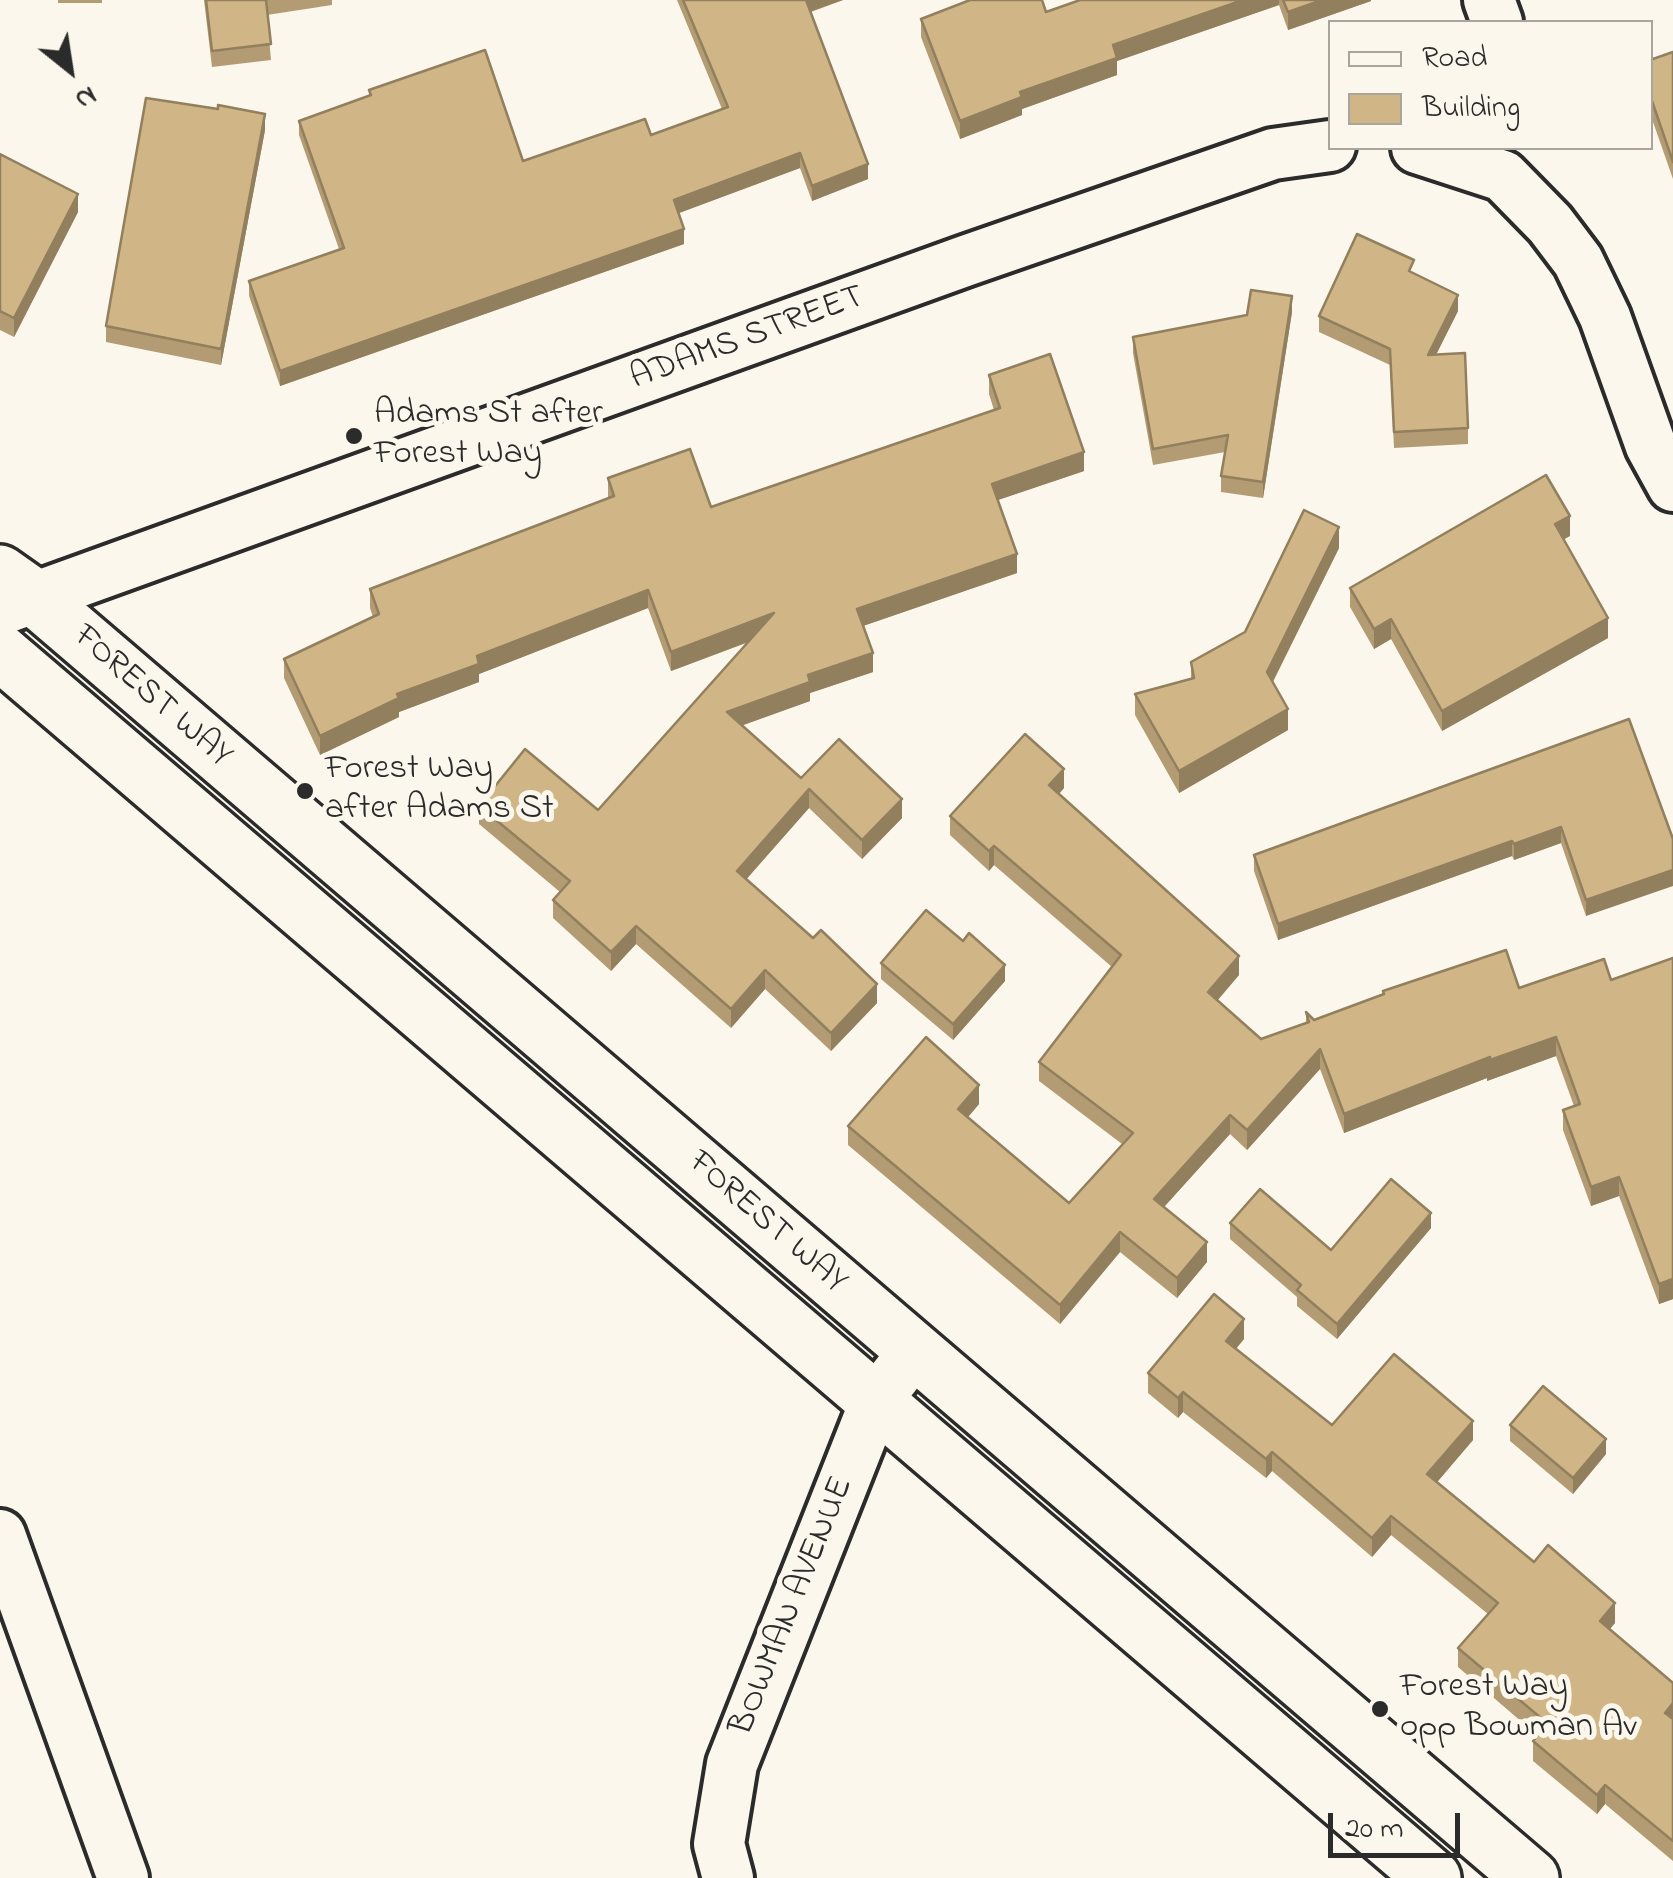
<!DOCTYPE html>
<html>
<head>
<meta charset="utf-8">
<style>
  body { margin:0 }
  #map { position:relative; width:1673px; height:1878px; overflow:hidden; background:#fbf7ec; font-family:"Indie Flower",sans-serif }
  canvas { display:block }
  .legend { position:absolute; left:1328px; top:20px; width:325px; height:130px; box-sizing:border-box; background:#fbf7ec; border:2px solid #a8a59f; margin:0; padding:12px 18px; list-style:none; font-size:30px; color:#2b2b2b }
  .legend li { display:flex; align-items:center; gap:20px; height:50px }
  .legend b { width:50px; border:2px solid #a8a59f }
  .north { position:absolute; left:20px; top:20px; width:100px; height:100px; -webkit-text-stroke:8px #fbf7ec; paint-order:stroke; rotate:150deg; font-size:28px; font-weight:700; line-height:40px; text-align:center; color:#2b2b2b }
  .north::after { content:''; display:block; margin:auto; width:35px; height:45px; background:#2b2b2b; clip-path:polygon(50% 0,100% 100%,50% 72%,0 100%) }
  .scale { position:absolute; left:1328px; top:1813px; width:132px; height:45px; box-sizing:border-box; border:5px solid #2b2b2b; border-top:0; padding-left:12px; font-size:30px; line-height:35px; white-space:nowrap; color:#2b2b2b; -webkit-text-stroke:8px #fbf7ec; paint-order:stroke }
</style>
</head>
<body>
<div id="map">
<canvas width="1673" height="1878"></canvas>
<ul class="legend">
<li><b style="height:12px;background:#fbf7ec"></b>Road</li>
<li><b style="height:28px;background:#d0b586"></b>Building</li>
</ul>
<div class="north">N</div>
<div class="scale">20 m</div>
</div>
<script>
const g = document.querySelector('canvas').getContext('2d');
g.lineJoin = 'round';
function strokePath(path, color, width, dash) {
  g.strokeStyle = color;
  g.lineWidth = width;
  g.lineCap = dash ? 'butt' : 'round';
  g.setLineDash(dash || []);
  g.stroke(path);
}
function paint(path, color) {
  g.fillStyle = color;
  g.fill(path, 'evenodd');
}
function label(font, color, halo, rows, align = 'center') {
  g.font = font + ' "Indie Flower",sans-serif';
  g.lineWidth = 10;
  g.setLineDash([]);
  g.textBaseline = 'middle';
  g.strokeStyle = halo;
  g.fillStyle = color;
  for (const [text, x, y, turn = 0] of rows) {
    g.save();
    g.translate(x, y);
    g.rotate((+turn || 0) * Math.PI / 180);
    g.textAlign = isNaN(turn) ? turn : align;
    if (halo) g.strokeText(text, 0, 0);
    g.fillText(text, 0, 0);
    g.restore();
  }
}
const minor = new Path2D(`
  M1489,0l8,22
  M1417,148l86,28 47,48 28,37 27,56 46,129 22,40
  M0,610l965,-349 308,-107 57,-8
  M0,1535l123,343
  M728,1878l-9,-34 13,-80 144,-364 39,-49`);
const major = new Path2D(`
  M0,573l34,24 1497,1281
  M0,652l1433,1226`);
strokePath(minor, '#2b2b2b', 58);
strokePath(major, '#2b2b2b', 62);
strokePath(minor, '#fbf7ec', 50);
strokePath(major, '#fbf7ec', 55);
paint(new Path2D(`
  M58,0h44v3h-44z
  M204,0h128v5l-65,10 4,45 -59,7z
  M677,0h166l-32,12 57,167 -56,22 -12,-33 -122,45 6,31 -404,142 -31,-90v-15l90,-32 -40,-114v-14l70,-25v-6l154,71 128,-26 71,-26z
  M1080,0h291v1l-83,29 -9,-25 -162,56v14l-95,34v6l-62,24 -39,-102v-18l125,-7z
  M1673,52v127l-21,-60 -2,1v-60z
  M265,130l-44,235 -115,-23v-16z
  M0,154l78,58 -64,125 -14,-7z
  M1414,273l44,38 -22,43 32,74v16l-74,4 -4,-83 -71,-33v-16z
  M1292,312l-29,186 -42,-6v-16l4,-24 -72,13 -20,-112v-16z
  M989,375l95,96 -86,29 19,73 -154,53 10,46 -63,21v8l-68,24 59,53 101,40 -40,41 -53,-51 -63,71 131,124 -46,48 -66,-62 -34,39 -95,-84 -25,27 -58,-53v-18l7,-8 -81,-68v-18l119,4 151,-168 -78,29 -23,-63 -169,66v8l-80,30v5l-79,38 -36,-77v-19l89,-42 -3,-9v-19l238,-91v-20l103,29 283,-97 -5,-16z
  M1570,536l-6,3 44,99 -166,93 -51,-92 -17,10 -24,-42v-19z
  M1339,548l-66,134 15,48 -109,63 -44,-78v-21l56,-15v-17l54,-30z
  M1629,719l-43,197 -25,-73 -47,17 -2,-4 -234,84 -24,-69v-16z
  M1064,788l-5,6 180,181 -21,25 43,39 45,-16v-11l8,8 69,-26v-3l136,-3 92,-8 62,-22v341l-14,5 -40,-108 -28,10 -28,-76v-20l11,-4 -18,-50 -69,25v-3l-143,55 -24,-64 -73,81 -17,-16 -66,73 43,55 -30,36 -57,-46 -60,72 -212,-179v-19l131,-22 -11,13 101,86 53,-59 -83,-63v-19l73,-95 -118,-102 -5,6 -39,-36v-19z
  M881,963l124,18 -52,59 -72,-61z
  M1230,1223l101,27 100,-22 -94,111 -40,-33v-9l-67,-58z
  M1244,1339l-8,10 96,76 141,15 -36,42 97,80 81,61 -6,6 64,54v178l-68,-57 -8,10 -64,-53v-20l5,-5 -80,-69v-19l30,-34 -97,-79 -19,22 -100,-86 -6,7 -83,-66 -5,6 -30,-25v-20z
  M1510,1425l96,29 -33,40 -63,-53z`), '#b39c73');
paint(new Path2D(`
  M806,0h37l-37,13z
  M1243,0h36v5l-162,56v14l-95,34v6l-62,24v-18l153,-76z
  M1322,0h49v1l-83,29v-18z
  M265,114v16l-44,235v-16z
  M800,153v15l-126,47v-15z
  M868,164v15l-56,22v-15z
  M78,194v18l-64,125v-19z
  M684,229v15l-404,142v-15z
  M1458,295v16l-30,60v-16z
  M1292,296v16l-29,186v-16z
  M1084,452v19l-92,31v-18z
  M1570,516v20l-15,8v-20z
  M1339,527v21l-72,145v-21z
  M1017,554v19l-160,55v-19z
  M648,590v18l-169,66v8l-80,30v5l-79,38v-19l77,-42 80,-38z
  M774,613v19l-103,39v-19z
  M1608,618v20l-166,93v-20z
  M1391,619v20l-17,10v-20z
  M873,653v19l-63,21v8l-83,30v-19l81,-37z
  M1288,709v21l-109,63v-22z
  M1064,769v19l-15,17v-20z
  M809,789v19l-72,82v-19z
  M902,799v19l-40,41v-19z
  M1561,827v16l-47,17v-16z
  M1512,841v15l-234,84v-16z
  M994,846v19l-5,6v-20z
  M1673,870v16l-87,30v-16z
  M636,926v18l-25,27v-19z
  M1239,956v19l-31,36v-19z
  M1005,965v16l-52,59v-16z
  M765,970v19l-34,39v-19z
  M877,984v19l-46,48v-18z
  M1556,1037v19l-69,25v-3l-143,55v-19l146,-57z
  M1320,1049v20l-73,81v-20z
  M979,1085v19l-21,25v-20z
  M1230,1115v19l-76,84v-19z
  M1619,1177v19l-28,10v-19z
  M1431,1213v15l-94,111v-15z
  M1120,1232v20l-60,72v-19z
  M1207,1242v20l-30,36v-20z
  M1673,1279v20l-14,5v-20z
  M1244,1319v20l-18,21v-19z
  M1183,1392v20l-5,6v-20z
  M1473,1421v19l-46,54v-20z
  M1606,1439v15l-33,40v-16z
  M1272,1452v19l-6,7v-19z
  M1391,1516v19l-19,22v-19z
  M1615,1603v20l-15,18v-20z
  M1673,1703v20l-8,-10z
  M1605,1785v19l-8,10v-19z`), '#927f5e');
const building = new Path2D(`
  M206,0h60l5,44 -59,7z
  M683,0h123l62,164 -56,22 -12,-33 -126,47 10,29 -404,142 -31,-90 95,-33 -45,-127 72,-26 -2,-5 116,-40 38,111 122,-42 6,16 77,-28z
  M970,0h72l4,12 34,-12h163l-130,45 4,13 -97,34 2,5 -62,24 -39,-102z
  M1283,0h39l-34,12z
  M1673,52v110l-21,-61 -2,1v-42z
  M146,98l72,11v-4l47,9 -44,235 -115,-23z
  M0,154l78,40 -64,124 -14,-7z
  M1357,234l57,26 -5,11 49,24 -30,60 37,-2 3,75 -74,4 -4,-83 -71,-33z
  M1251,290l41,6 -29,186 -42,-6 7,-41 -75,14 -20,-112 114,-22z
  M1050,354l34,98 -92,32 25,70 -160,55 16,44 -65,22 2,7 -83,30 74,66 38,-39 63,60 -40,41 -53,-51 -72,82 76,67 8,-8 56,54 -46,49 -66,-63 -34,39 -95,-83 -25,26 -58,-52 17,-19 -91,-75 46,-57 73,61 176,-197 -103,39 -23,-62 -171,66 2,8 -82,30 2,4 -79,38 -36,-77 95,-45 -9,-25 244,-93 -6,-18 82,-29 21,58 289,-99 -11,-33z
  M1546,475l24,41 -15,8 53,94 -166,93 -51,-92 -17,10 -24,-41z
  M1304,510l35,17 -72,145 21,37 -109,62 -44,-77 59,-16 -3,-16 54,-30z
  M1629,719l44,120v31l-87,30 -25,-73 -47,17 -2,-3 -234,83 -24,-69z
  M1025,734l39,35 -15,16 190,171 -31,36 53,47 48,-17 -3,-10 8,8 70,-26 -1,-3 123,-41 13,38 85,-29 7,21 62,-22v321l-14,5 -40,-107 -28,10 -28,-77 17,-6 -24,-67 -69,24 3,-4 -146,57 -24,-65 -73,81 -17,-15 -76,84 53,43 -30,36 -57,-46 -60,73 -212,-179 78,-89 53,48 -21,24 111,94 64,-70 -94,-71 82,-107 -127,-109 -5,5 -39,-35z
  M926,910l37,31 6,-8 36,32 -52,59 -72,-61z
  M1391,1179l40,34 -94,111 -40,-34 4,-5 -71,-62 30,-34 71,61z
  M1214,1294l30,25 -18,22 106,84 62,-71 79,67 -46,53 107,88 14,-17 67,58 -15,18 73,62v20l-8,10 8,6v122l-68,-56 -8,10 -64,-54 15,-17 -90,-76 40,-45 -107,-87 -19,22 -100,-86 -6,7 -83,-67 -5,6 -30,-25z
  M1543,1386l63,53 -33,39 -63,-53z`);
paint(building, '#d0b586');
strokePath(building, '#927f5e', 2.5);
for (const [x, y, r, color] of [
  [354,436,10,"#2b2b2b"],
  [305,791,10,"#2b2b2b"],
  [1380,1709,10,"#2b2b2b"]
]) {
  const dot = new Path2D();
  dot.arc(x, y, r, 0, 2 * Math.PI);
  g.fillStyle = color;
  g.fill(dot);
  strokePath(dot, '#fbf7ec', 4);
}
label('35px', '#2b2b2b', '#fbf7ec', [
  ["ADAMS STREET",748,340,-20],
  ["FOREST WAY",151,698,41],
  ["FOREST WAY",766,1224,41],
  ["BOWMAN AVENUE",794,1607,-68]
]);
label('35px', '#2b2b2b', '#fbf7ec', [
  ["Adams St after",374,416],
  ["Forest Way",374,456],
  ["Forest Way",325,771],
  ["after Adams St",325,811],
  ["Forest Way",1400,1689],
  ["opp Bowman Av",1400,1729]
], 'left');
</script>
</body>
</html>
